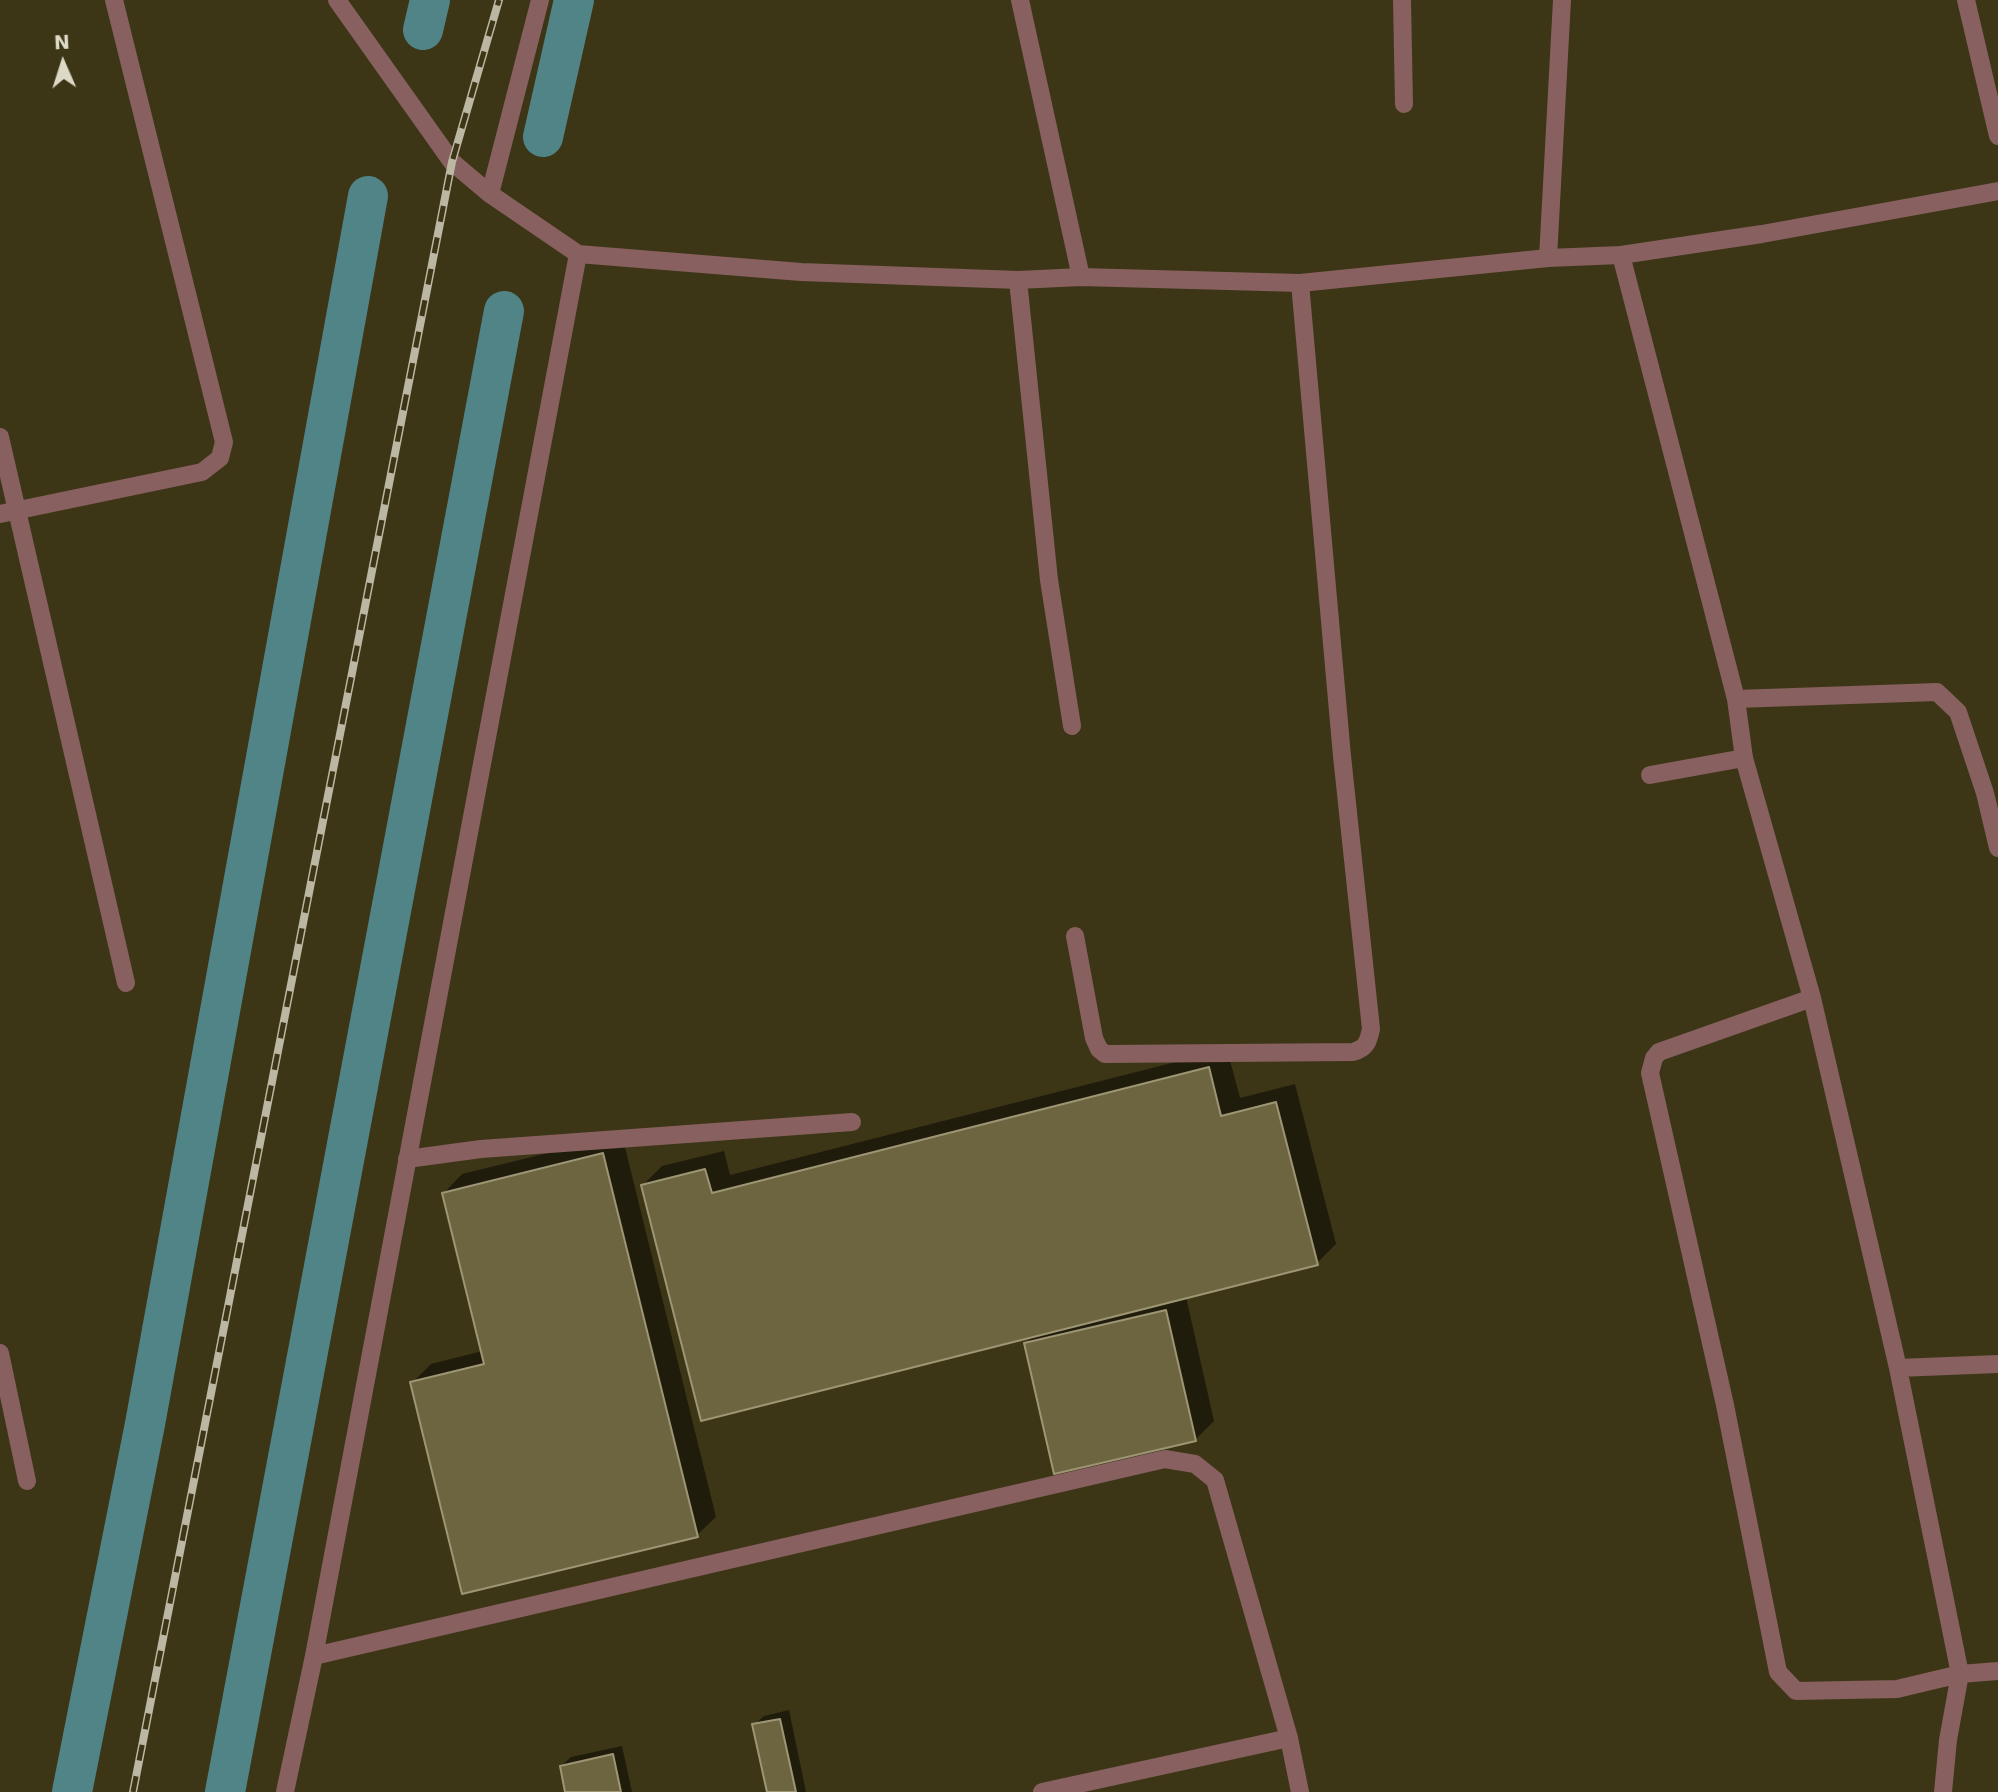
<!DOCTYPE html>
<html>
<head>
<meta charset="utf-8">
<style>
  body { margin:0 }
  #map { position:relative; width:1998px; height:1792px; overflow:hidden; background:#3c3516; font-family:"DejaVu Sans",sans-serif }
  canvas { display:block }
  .north { position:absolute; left:28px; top:28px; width:70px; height:70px; -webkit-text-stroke:5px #3c3516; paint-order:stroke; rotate:357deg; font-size:19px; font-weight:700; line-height:28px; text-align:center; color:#dcd9c7 }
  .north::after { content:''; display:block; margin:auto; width:24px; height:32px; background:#dcd9c7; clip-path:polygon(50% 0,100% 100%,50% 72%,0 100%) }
</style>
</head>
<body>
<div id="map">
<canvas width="1998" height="1792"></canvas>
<div class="north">N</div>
</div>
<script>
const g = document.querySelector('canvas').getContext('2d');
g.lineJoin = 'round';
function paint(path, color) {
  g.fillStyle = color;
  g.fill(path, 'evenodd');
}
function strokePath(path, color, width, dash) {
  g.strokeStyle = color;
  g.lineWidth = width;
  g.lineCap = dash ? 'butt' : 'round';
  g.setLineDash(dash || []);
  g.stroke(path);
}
paint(new Path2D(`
  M1227,1049l13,49 55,-14 41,160 -19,19 -131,34 28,124 -19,19 -169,-97 8,-8 -391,-150 19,-19 62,-15 6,24z
  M622,1135l94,382 -19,18 -285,-152 19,-19 52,-13 -39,-158 18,-19z
  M789,1710l17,82h-37l-15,-67 10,-9z
  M622,1746l10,46h-65l-6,-26 10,-9z`), '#0007');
strokePath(new Path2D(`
  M423,30l7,-30
  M543,137l31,-137
  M72,1792l73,-368 223,-1228
  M225,1792l279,-1481`), '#518487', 40);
const building = new Path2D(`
  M1209,1067l12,49 55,-14 42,163 -617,156 -60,-236 64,-16 7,24z
  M603,1153l95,384 -236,57 -52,-212 74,-18 -42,-171z
  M1166,1310l30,131 -142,33 -30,-131z
  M780,1719l16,73h-29l-15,-68z
  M613,1754l8,38h-56l-5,-26z`);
paint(building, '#6d6540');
strokePath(building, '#9d9574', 2);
strokePath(new Path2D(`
  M1650,775l94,-17
  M407,1159l74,-10 371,-27`), '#87605f', 18);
strokePath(new Path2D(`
  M1020,0l61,277
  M1402,0l2,104
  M1966,0l32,136
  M490,194l50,-194
  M1621,255l115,444 8,59 68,240 86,370 62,306 -12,66 -5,52
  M1548,258l14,-258
  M1018,280l31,300 23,146
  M0,437l126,546
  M0,514l202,-42 18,-14 4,-16 -110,-442
  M1736,699l201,-7 21,20 27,81 13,55
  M1075,936l19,102 5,11 6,5 248,-2c13,-4 15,-9 18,-23l-29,-273 -42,-473
  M1812,998l-153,54 -5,6 -4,15 75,332 53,267 18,19 101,-2 63,-15 38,-3
  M0,1353l27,128
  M1898,1368l100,-4
  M314,1656l851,-197 30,5 20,16 74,258 11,54
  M285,1792l29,-136 264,-1402
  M1042,1792l247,-54`), '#87605f', 18);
strokePath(new Path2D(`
  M337,0l115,162 38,32 88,60 223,18 217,8 63,-3 219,6 248,-25 73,-3 141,-21 236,-43`), '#87605f', 18);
const rail = new Path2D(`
  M133,1792l319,-1630 47,-162`);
strokePath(rail, '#bbb7a2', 8);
strokePath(rail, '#3c3516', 5, [16]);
</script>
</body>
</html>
